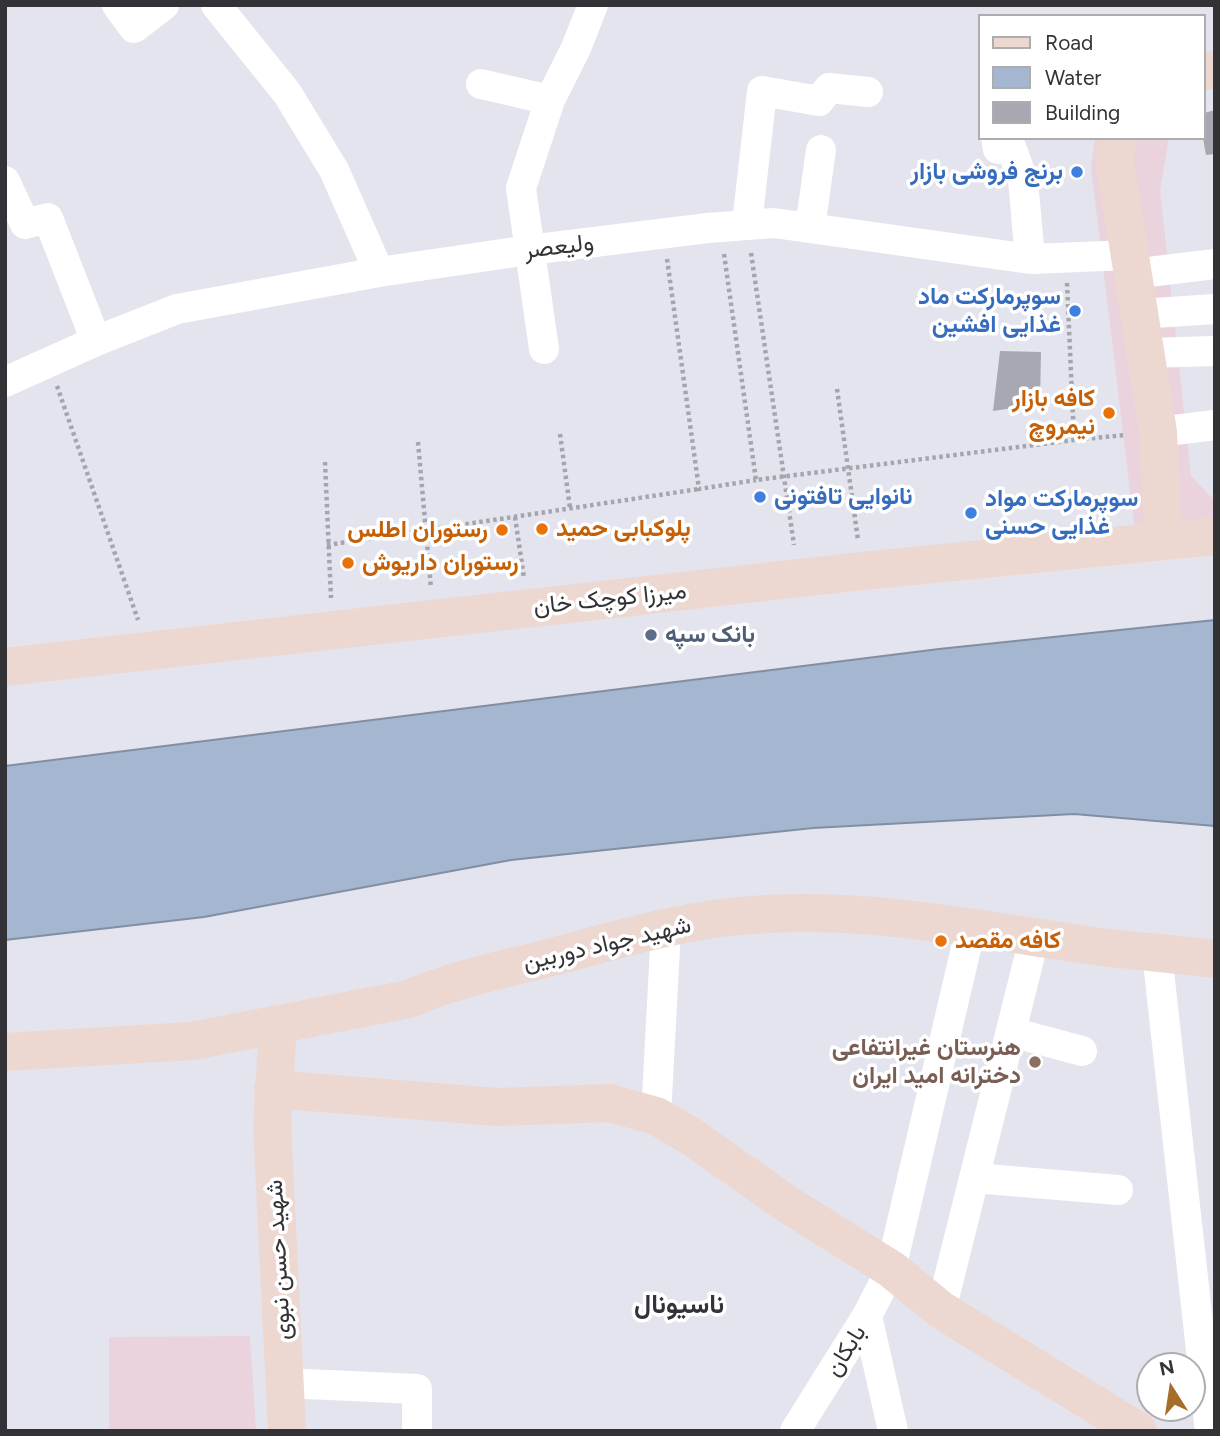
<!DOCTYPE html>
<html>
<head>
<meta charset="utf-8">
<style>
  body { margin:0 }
  #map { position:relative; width:1220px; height:1436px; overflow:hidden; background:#e3e4ee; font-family:Figtree,sans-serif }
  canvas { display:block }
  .frame { position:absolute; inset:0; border:7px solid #333337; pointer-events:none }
  .legend { position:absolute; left:978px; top:14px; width:228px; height:126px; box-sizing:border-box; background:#fff; border:2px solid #adadaf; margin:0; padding:9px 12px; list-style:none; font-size:21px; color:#333337 }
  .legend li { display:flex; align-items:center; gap:14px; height:35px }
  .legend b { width:35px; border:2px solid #adadaf }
  .north { position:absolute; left:1136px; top:1352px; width:70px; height:70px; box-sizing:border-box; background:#fff; border:2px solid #adadaf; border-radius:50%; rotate:348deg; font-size:19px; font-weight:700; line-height:28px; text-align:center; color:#333337 }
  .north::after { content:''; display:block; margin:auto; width:24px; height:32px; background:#a76d2c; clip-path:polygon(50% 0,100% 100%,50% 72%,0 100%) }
</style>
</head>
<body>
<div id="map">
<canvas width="1220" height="1436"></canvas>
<div class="frame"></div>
<ul class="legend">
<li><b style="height:9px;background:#edd7d1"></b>Road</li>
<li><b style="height:19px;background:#a4b6d0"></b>Water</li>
<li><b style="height:19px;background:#a7a8b1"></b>Building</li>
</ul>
<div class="north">N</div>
</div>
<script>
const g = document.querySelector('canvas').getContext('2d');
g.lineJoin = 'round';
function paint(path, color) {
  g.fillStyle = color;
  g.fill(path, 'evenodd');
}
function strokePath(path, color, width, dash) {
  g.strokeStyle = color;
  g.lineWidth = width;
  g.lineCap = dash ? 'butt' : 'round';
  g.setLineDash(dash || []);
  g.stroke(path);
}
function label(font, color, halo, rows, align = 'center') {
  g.font = font + ' Figtree,Vazirmatn,sans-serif';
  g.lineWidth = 7;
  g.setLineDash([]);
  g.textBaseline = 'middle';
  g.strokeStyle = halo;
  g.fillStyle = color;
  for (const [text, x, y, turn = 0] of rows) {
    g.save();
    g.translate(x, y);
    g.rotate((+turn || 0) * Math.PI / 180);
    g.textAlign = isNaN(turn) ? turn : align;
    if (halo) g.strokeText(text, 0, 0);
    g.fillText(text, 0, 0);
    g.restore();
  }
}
paint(new Path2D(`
  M1095,138h74l-9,52 31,286 20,21h4v34l-79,9 -45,-373z
  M250,1336l6,95h-147v-94z`), '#ebd3de');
const water = new Path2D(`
  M1215,620v206l-141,-12 -261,14 -302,32 -307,57 -199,23v-174l934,-117z`);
paint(water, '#a4b6d0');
strokePath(water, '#828fa2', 2);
paint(new Path2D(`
  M1215,110v44l-9,1 -3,-17 1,-25z
  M1000,351l41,1 -1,52 -47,7z`), '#a7a8b1');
strokePath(new Path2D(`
  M751,253l43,292
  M724,254l32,226 318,-40
  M667,259l32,230 57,-9
  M1067,283l7,157 51,-5
  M57,386l81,234
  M837,389l21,151
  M560,434l10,74
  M418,442l13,146
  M325,462l6,136
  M515,517l9,61
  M327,545l372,-56`), '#a5a5ad', 4.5, [3.5, 3.5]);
strokePath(new Path2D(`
  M117,5l17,23 30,-23
  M216,5l71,88 47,77 45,102
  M481,84l69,16
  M996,138l2,11 13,-2 12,33 7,79
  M5,181l20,43 23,-6 48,123
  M747,224l15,-133 57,10 10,-13 39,4
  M810,228l11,-78
  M1132,274l83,-10
  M1139,314l76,-5
  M544,349l-23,-161 29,-88 26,-52 17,-43
  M1146,353l69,-2
  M5,382l91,-41 81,-32 202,-37 150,-22 179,-22 66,-5 256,36 99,-4
  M1158,432l57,-7
  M1157,953l53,478
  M1011,1032l71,19
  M656,1116l10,-187
  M974,1178l144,12
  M941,1310l94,-375
  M867,1316l26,115
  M284,1383l133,6v42
  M795,1431l72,-115 24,-47 80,-342`), '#fff', 30);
strokePath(new Path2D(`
  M1204,71l11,-1
  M1120,138l-6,18 44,276 5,109
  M5,667l857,-96 353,-35
  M278,1025l-6,101 15,305
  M5,1052l187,-11 217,-42c47,-21 98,-30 147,-43 64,-17 130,-37 196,-41 115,-9 229,15 342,31 40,5 81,8 121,13
  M273,1089l224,18 113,-4 46,13 36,21 95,67 104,65 50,41 197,121`), '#edd7d1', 38);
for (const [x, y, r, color] of [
  [1077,172,7,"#3f7fe0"],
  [1075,311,7,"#3f7fe0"],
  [1109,413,7,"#e8710a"],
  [760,497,7,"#3f7fe0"],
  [971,513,7,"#3f7fe0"],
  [542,529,7,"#e8710a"],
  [502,530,7,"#e8710a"],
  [348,563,7,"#e8710a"],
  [651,635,7,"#5c6f8a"],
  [941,941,7,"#e8710a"],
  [1035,1062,7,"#8d6e63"]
]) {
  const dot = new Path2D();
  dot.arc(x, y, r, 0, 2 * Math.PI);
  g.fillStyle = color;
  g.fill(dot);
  strokePath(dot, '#fff', 2.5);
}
label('bold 24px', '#366cbe', '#fff', [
  ["برنج فروشی بازار",1063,172],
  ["سوپرمارکت ماد",1061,297],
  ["غذایی افشین",1061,325],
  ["نانوایی تافتونی",774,497,"left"],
  ["سوپرمارکت مواد",985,499,"left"],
  ["غذایی حسنی",985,527,"left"]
], 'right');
label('24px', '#333337', '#fff', [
  ["ولیعصر",559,247,-7],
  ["میرزا کوچک خان",610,599,-6],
  ["شهید جواد دوربین",607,944,-13],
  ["شهید حسن نبوی",279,1260,-93],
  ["بابکان",846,1351,-58]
]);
label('bold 24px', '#c56008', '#fff', [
  ["کافه بازار",1095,399,"right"],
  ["نیمروچ",1095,427,"right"],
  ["پلوکبابی حمید",556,529],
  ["رستوران اطلس",488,530,"right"],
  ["رستوران داریوش",362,563],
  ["کافه مقصد",955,941]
], 'left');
label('bold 24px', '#4e5e75', '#fff', [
  ["بانک سپه",665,635]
], 'left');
label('bold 24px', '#785e54', '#fff', [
  ["هنرستان غیرانتفاعی",1021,1048],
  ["دخترانه امید ایران",1021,1076]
], 'right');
label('bold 26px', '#31323a', '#fff', [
  ["ناسیونال",679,1305]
]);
</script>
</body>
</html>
